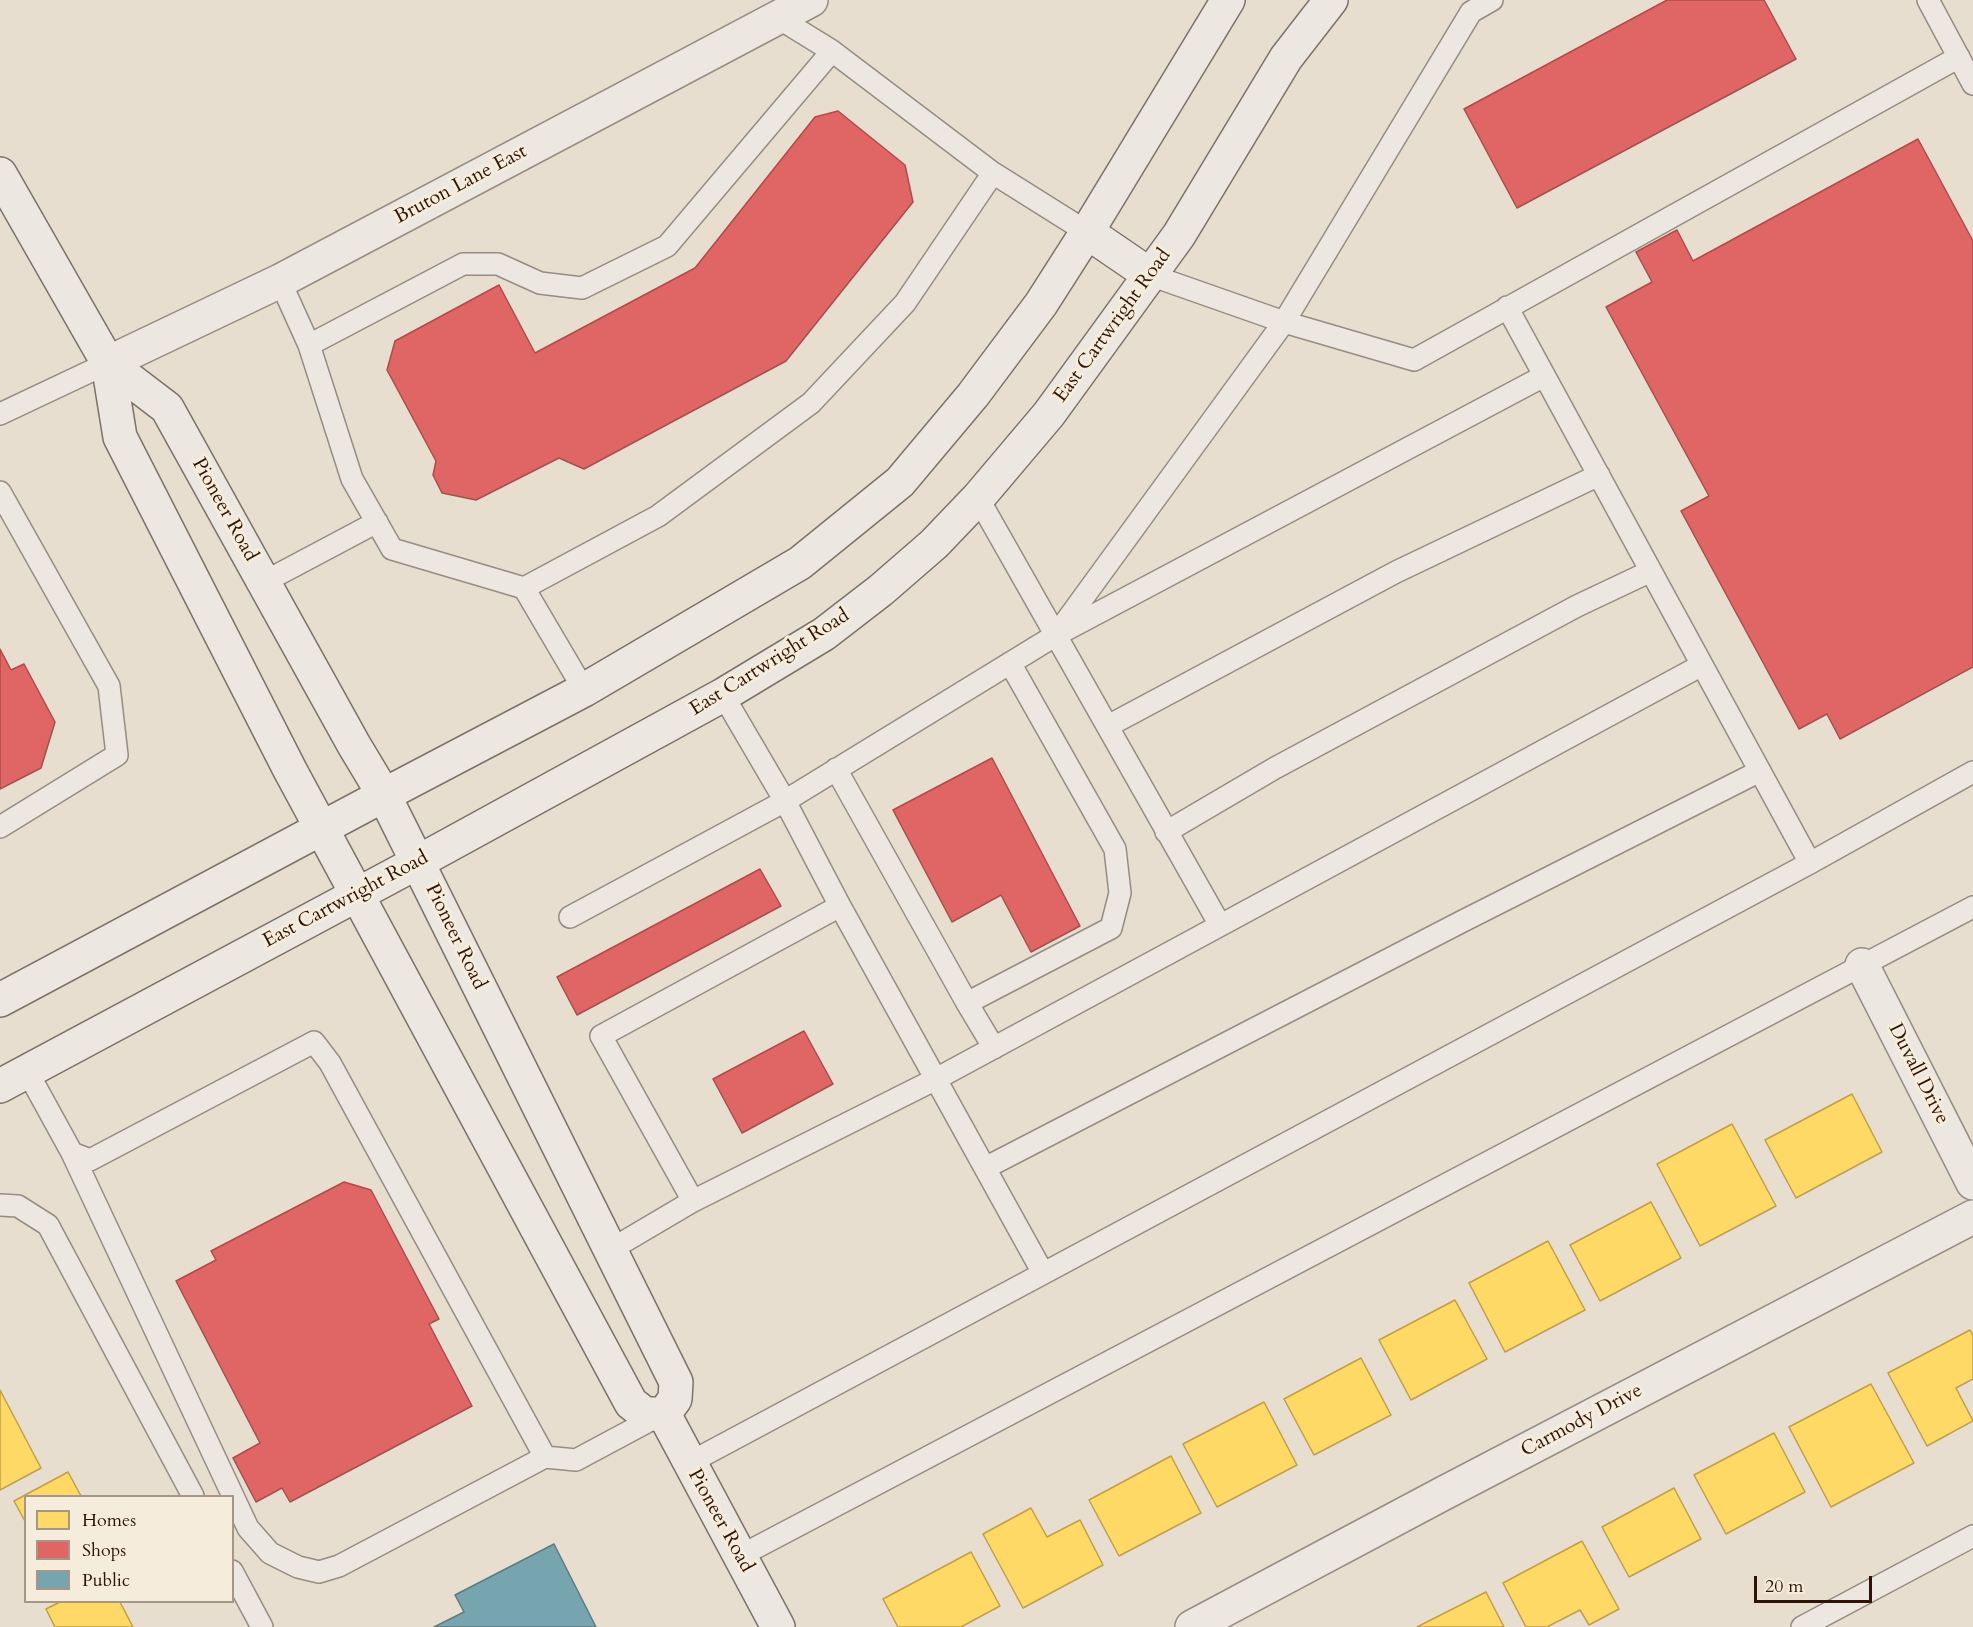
<!DOCTYPE html>
<html>
<head>
<meta charset="utf-8">
<style>
  body { margin:0 }
  #map { position:relative; width:1973px; height:1627px; overflow:hidden; background:#e7ded0; font-family:Cardo,serif }
  canvas { display:block }
  .legend { position:absolute; left:24px; top:1495px; width:210px; height:108px; box-sizing:border-box; background:#f5ecdb; border:2px solid #a59687; margin:0; padding:8px 10px; list-style:none; font-size:18px; color:#2e1408 }
  .legend li { display:flex; align-items:center; gap:12px; height:30px }
  .legend b { width:30px; border:2px solid #a59687 }
  .scale { position:absolute; left:1754px; top:1576px; width:118px; height:27px; box-sizing:border-box; border:3px solid #2e1408; border-top:0; padding-left:8px; font-size:18px; line-height:21px; white-space:nowrap; color:#2e1408; -webkit-text-stroke:4px #f5ecdb; paint-order:stroke }
</style>
</head>
<body>
<div id="map">
<canvas width="1973" height="1627"></canvas>
<ul class="legend">
<li><b style="height:16px;background:#ffd966"></b>Homes</li>
<li><b style="height:16px;background:#e06666"></b>Shops</li>
<li><b style="height:16px;background:#76a5af"></b>Public</li>
</ul>
<div class="scale">20 m</div>
</div>
<script>
const g = document.querySelector('canvas').getContext('2d');
g.lineJoin = 'round';
function paint(path, color) {
  g.fillStyle = color;
  g.fill(path, 'evenodd');
}
function strokePath(path, color, width, dash) {
  g.strokeStyle = color;
  g.lineWidth = width;
  g.lineCap = dash ? 'butt' : 'round';
  g.setLineDash(dash || []);
  g.stroke(path);
}
function label(font, color, halo, rows, align = 'center') {
  g.font = font + ' Cardo,serif';
  g.lineWidth = 6;
  g.setLineDash([]);
  g.textBaseline = 'middle';
  g.strokeStyle = halo;
  g.fillStyle = color;
  for (const [text, x, y, turn = 0] of rows) {
    g.save();
    g.translate(x, y);
    g.rotate((+turn || 0) * Math.PI / 180);
    g.textAlign = isNaN(turn) ? turn : align;
    if (halo) g.strokeText(text, 0, 0);
    g.fillText(text, 0, 0);
    g.restore();
  }
}
const homes = new Path2D(`
  M1852,1094l30,58 -86,46 -31,-58z
  M1732,1124l44,82 -76,40 -43,-82z
  M1651,1202l30,56 -81,43 -30,-56z
  M1548,1241l37,69 -80,42 -36,-69z
  M1455,1300l32,59 -76,41 -32,-60z
  M1970,1330l3,6v43l-17,9 17,33 -46,25 -39,-73z
  M1361,1358l30,57 -77,40 -30,-56z
  M1871,1384l43,79 -83,44 -42,-80z
  M0,1390l41,78 -41,22z
  M1264,1402l33,63 -80,42 -34,-63z
  M1774,1433l31,59 -79,42 -32,-59z
  M1171,1456l30,57 -82,43 -30,-56z
  M68,1472l13,24h-55v27l-12,-22z
  M1674,1488l27,51 -72,38 -27,-50z
  M1031,1508l16,29 33,-17 23,45 -80,43 -40,-74z
  M1582,1541l37,68 -30,16 -9,-15 -33,17h-21l-23,-44z
  M971,1552l29,54 -39,21h-63l-15,-28z
  M1486,1592l18,35h-87z
  M60,1602h60l13,25h-78l-9,-18z`);
paint(homes, '#ffd966');
strokePath(homes, '#c09e4a', 1.5);
const shops = new Path2D(`
  M1667,0h97l32,59 -279,149 -53,-99z
  M838,111l67,54 8,37 -127,159 -202,108 -25,-11 -83,42 -34,-7 -9,-18 3,-14 -49,-91 8,-29 104,-56 36,68 160,-85 120,-151z
  M1918,139l55,102v426l-133,72 -13,-25 -28,15 -118,-218 28,-15 -103,-189 46,-25 -16,-30 41,-22 16,31z
  M0,649l11,21 13,-6 31,58 -14,46 -41,21z
  M992,758l88,168 -49,26 -30,-57 -49,27 -59,-112z
  M760,869l21,37 -204,109 -20,-38z
  M804,1031l29,53 -91,49 -29,-54z
  M344,1182l27,8 68,129 -10,5 43,82 -182,96 -8,-14 -26,14 -23,-44 27,-15 -84,-162 40,-21 -5,-9z`);
paint(shops, '#e06666');
strokePath(shops, '#ab4d4a', 1.5);
const public = new Path2D(`
  M554,1544l42,83h-162l30,-15 -9,-17z`);
paint(public, '#76a5af');
strokePath(public, '#607a7d', 1.5);
const service = new Path2D(`
  M1928,0l45,84
  M777,17l55,34 161,122 94,59
  M1150,275l134,47 130,38 545,-303
  M280,281l29,64 43,134 40,70 132,39 60,102
  M1507,307l303,556
  M309,345l154,-81h35l42,19 42,5 85,-42 165,-195
  M0,414l108,-51
  M0,492l109,194 8,69 -117,72
  M978,498l242,427
  M264,582l113,-60
  M524,588l134,-72 153,-113 94,-100 88,-130
  M1062,632l482,-256
  M723,695l62,106 55,105 203,367
  M1108,726l288,-154 203,-97
  M836,769l131,234 27,45
  M1166,832l109,-64 302,-162 74,-35
  M840,906l-239,130 92,165 243,-122 766,-414
  M570,917l215,-116 271,-166 228,-313 187,-310 21,-12
  M967,1003l144,-75 9,-35 -5,-44 -105,-186
  M27,1071l45,82 18,7 224,-118 16,21 215,394 31,3 84,-45
  M72,1153l176,375 22,25 28,14 21,5 20,-6 206,-109
  M985,1168l476,-246 299,-151
  M0,1205l18,1 30,19 145,271
  M610,1250l83,-49
  M689,1463l1121,-600 163,-91
  M740,1556l1233,-649
  M232,1571l30,56
  M1802,1627l171,-91`);
const minor = new Path2D(`
  M1862,965l111,218
  M1192,1627l252,-134 529,-276`);
const tertiary = new Path2D(`
  M108,363l172,-82 531,-281`);
const secondary = new Path2D(`
  M0,174l108,189 12,74 170,333 341,633 14,11h19
  M1087,232l63,43
  M108,363l59,45 187,337 30,50 292,587 -1,17 -11,15
  M0,1000l384,-205 200,-105 216,-127 100,-81 73,-87 68,-91 46,-72 141,-232
  M0,1086l418,-224 305,-167 101,-61 57,-44 53,-46 44,-46 71,-84 130,-179 107,-177 45,-58
  M664,1414l114,213`);
strokePath(service, '#958d83', 24);
strokePath(minor, '#958d83', 36);
strokePath(tertiary, '#958d83', 36);
strokePath(secondary, '#7b7269', 36);
strokePath(service, '#ece7e0', 21);
strokePath(minor, '#ece7e0', 33);
strokePath(tertiary, '#ece7e0', 33);
strokePath(secondary, '#ece7e0', 33);
label('20px', '#2e1408', '#f5ecdb', [
  ["Bruton Lane East",461,185,-28],
  ["East Cartwright Road",1113,326,-54],
  ["Pioneer Road",224,510,61],
  ["East Cartwright Road",770,663,-32],
  ["East Cartwright Road",346,900,-28],
  ["Pioneer Road",455,937,64],
  ["Duvall Drive",1918,1074,63],
  ["Carmody Drive",1582,1421,-28],
  ["Pioneer Road",720,1521,61]
]);
</script>
</body>
</html>
